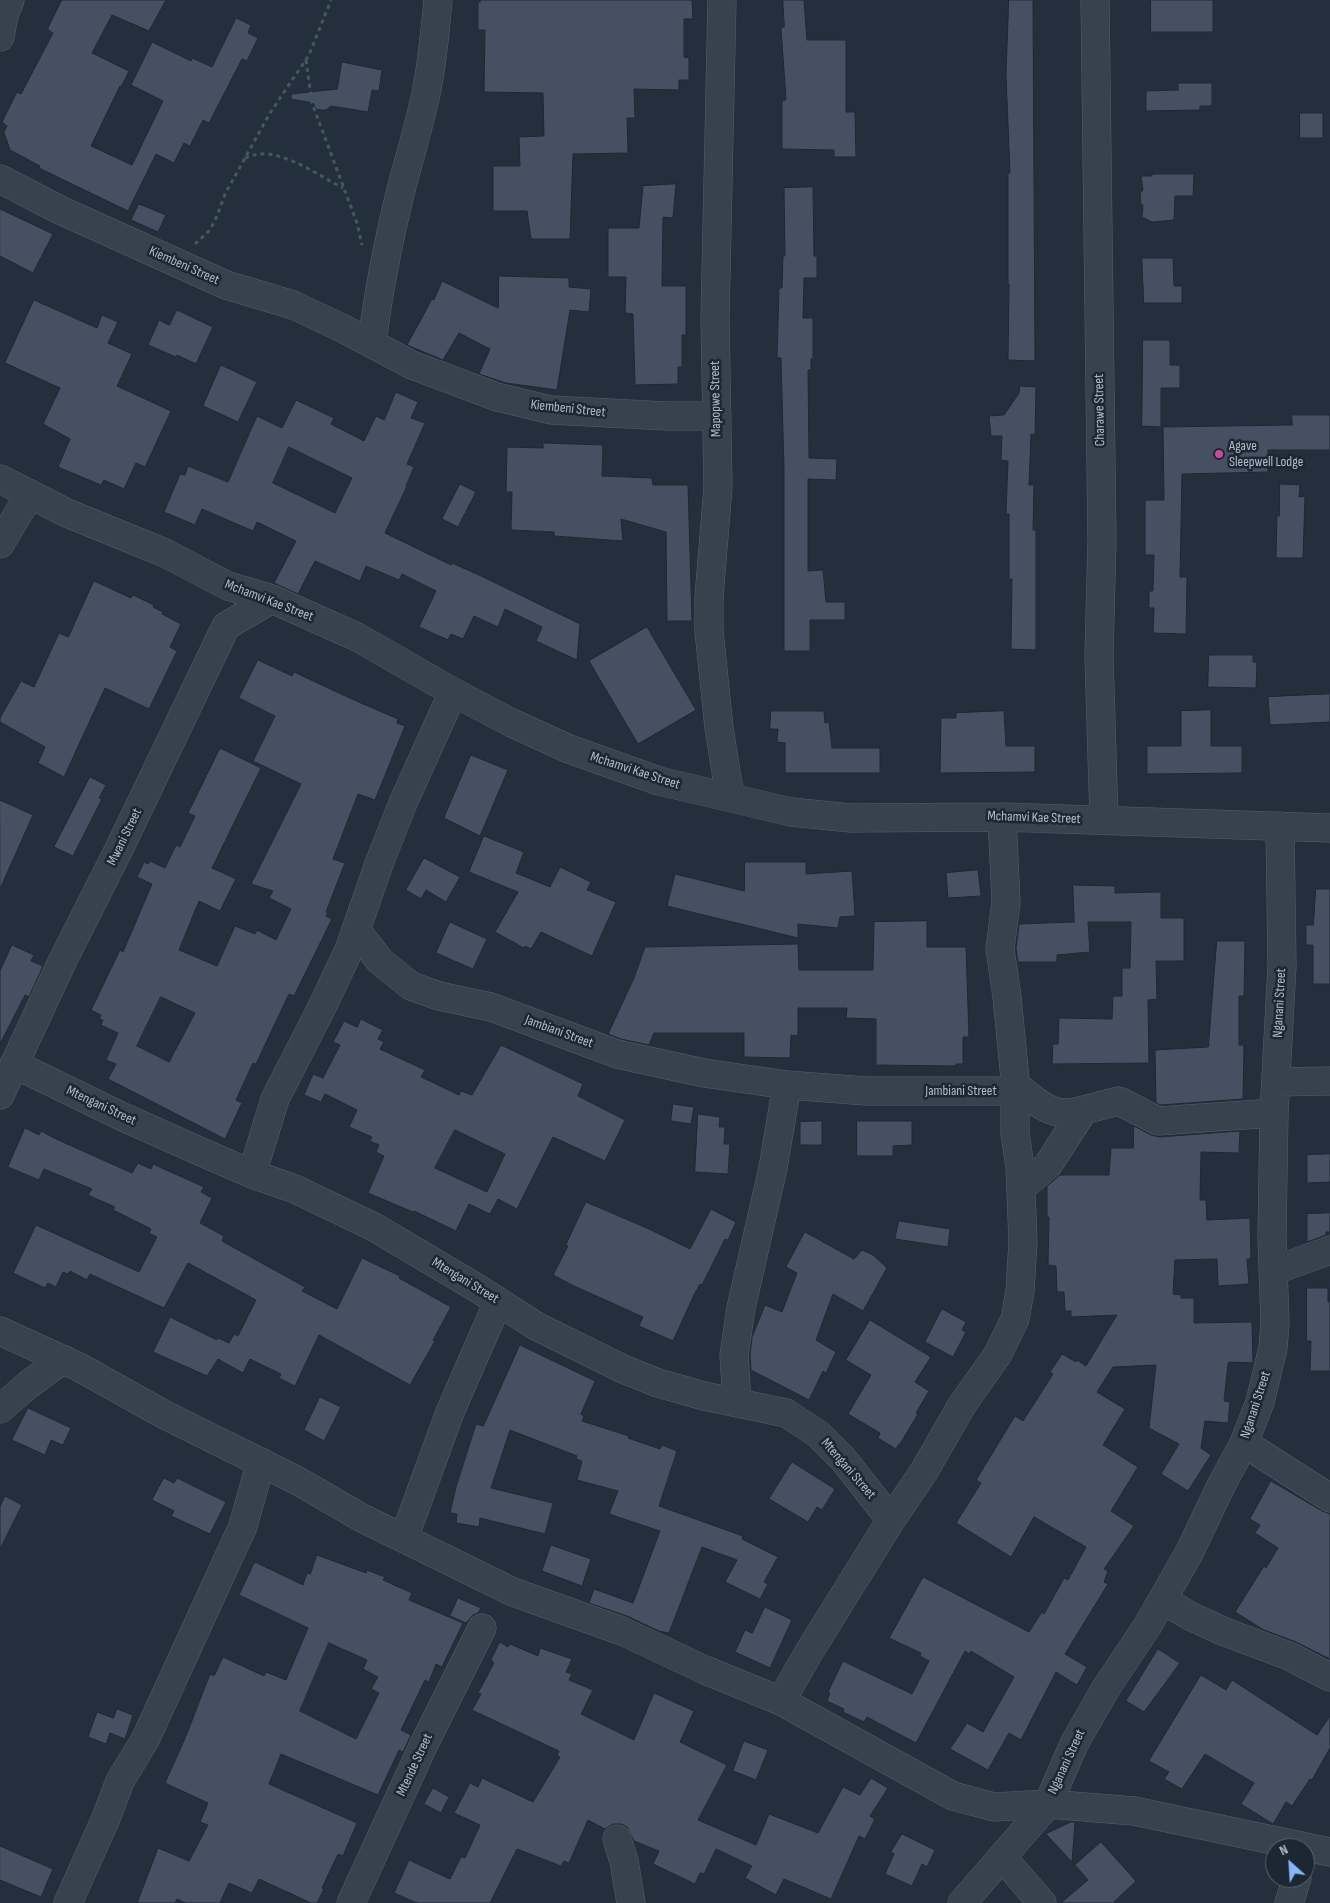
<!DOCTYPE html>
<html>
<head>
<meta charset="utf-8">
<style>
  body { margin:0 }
  #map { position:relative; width:1330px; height:1903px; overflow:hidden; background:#242f3e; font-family:"Sofia Sans Condensed",sans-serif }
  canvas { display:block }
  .north { position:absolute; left:1265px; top:1838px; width:50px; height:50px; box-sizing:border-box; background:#1d2633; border:1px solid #59626f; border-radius:50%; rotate:334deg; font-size:14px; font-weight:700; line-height:20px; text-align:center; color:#b4bcc9 }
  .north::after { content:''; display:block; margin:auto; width:18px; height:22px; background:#8ab4f8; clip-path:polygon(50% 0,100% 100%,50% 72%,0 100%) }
</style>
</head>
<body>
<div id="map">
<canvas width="1330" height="1903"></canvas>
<div class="north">N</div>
</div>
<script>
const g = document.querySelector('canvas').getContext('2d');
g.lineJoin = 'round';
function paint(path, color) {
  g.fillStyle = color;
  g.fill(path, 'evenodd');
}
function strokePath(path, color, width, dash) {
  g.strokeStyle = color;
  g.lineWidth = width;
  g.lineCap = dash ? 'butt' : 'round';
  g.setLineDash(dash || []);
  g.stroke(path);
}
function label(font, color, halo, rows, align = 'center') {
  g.font = font + ' "Sofia Sans Condensed",sans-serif';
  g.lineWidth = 5;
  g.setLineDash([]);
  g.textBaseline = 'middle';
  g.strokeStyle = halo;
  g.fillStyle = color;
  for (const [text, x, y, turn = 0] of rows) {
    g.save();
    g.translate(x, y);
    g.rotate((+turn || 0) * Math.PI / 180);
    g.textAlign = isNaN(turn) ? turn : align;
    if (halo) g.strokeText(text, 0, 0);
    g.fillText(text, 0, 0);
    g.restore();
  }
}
const building = new Path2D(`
  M62,0h104l-17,31 -37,-16 -20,38 37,18 -8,16 -1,-1 -29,60 41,19 31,-64 -32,-16 21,-43 39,19 1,-3 20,9 24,-49 15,7 -3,8 10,5 -11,23 -5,-2 -33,64 -6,-3 -13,26 -6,-3 -10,20 -18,-9 -28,57 -89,-43 1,-2 -30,-16 -6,-18 3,-6 -5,-4 15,-30 4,2 32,-61 -4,-2 -1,-3z
  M480,0h212l1,19h-9v38l5,1v22h-10v10l-45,-1 1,29h-8l1,35 -55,1 -3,85h-39l-4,-28h-34v-45h27l-1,-29 25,-1 -1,-43 -59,-1 1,-62h-7v-28h2z
  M783,0h21l3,40h39v72h9l1,45h-22v-7l-52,-1v-49h4l-5,-72 3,-1z
  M1009,0h24l2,361 -27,-1 1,-76h-1v-111h2l-4,-98z
  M1151,0h62v32h-62z
  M342,62l40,8 -3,21 -7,-1 -4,22 -37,-6 -5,4h-5l-5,-1 -3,-6 -22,-4v-5l46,-5z
  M1178,83h34v23h-12v4l-54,1v-20l32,-1z
  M1300,113h23v25h-23z
  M1153,174h41l-1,22h-18l-1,24 -22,2 -10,-5 1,-12h-2l-1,-12 3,-3 -2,-14h10z
  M676,184l-3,34 -10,-1 -1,69h24v49h-4v32h-4v17l-43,1 -2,-71 -8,-1 1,-36h-18v-49h31l4,-42z
  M813,187l1,69h3v22h-13l-1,40h10v41h-2v11h-3l1,88 28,1 -1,21 -28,-1v92l15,-1 3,32h19v18h-35v31h-26v-182l-3,-111h-4l2,-70h3l1,-32h2l-1,-68z
  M139,204l27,11 -8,17 -27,-12z
  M0,209l53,25 -20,39 -33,-17z
  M1142,258h31l1,28h8v17h-38z
  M499,276l70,2v9l22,2 -2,23 -19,-2 -13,80 -51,-7 -27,-9 11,-25 -31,-16 -16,27 -36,-15 25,-46 2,1 8,-19 56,27z
  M34,300l63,28 5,-13 16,7 -10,21 24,11 -15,32 54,25 -26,56 -9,-4 -12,26 -20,-9 -3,5 -43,-18 12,-28 -27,-15 17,-36 -55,-25z
  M177,310l36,17 -17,37 -19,-9 -1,2 -28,-12 11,-25 10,5z
  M1143,340h27v25h10v23h-19v39l-19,-1z
  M221,365l36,17 -19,40 -35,-16z
  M1020,386l16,1 -1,48 -4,-1 -2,51h5l-1,45h3v120l-25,-1 1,-70h-3v-65h-3l2,-53 -7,-1 1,-24h-11l-2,-20 15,-1 15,-22z
  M396,392l22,10 -7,16 14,5 -18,41 7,3 -8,19h1l-22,47 66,32 1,-2 29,13 99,48 -3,36 -41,-19 6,-14 -37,-18 -7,18 -24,-11 -11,23 -12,-5 -3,6 -29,-13 17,-36 -34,-17 -3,6 -33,-14 -6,15 -45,-20 -17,33 -24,-11 22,-42 -39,-19 -4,9 -51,-22 -7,16 -31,-13 16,-38 5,1 3,-9 40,16 29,-66 25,12 14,-28 38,18 -3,6 33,17 12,-25 8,4zM289,447l63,31 -17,35 -62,-30z
  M1292,415h38v35h-62v22l-86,2 -2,103h7l-1,57 -33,-1 1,-25h-5v-17h4l1,-36h-9v-55h19l-1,-73 129,-2z
  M543,443l60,2 -1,31 50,2 1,7h35l4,136h-25l-1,-89 -45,-13 2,22 -69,-5v-4l-43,-2 1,-38h-6l1,-45 36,1z
  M460,484l16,8 -18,35 -16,-8z
  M1280,484l20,1 -1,12 6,-1 -2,62h-27l1,-43 2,1z
  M94,581l37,17 2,-3 21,10 -1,2 10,5 -1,2 19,10 -11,23 7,4 -28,58 -44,-21 -41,89 -26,-14 7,-16 -45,-25v-4l21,-37 13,6 25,-54 9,4z
  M647,627l49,83 -58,34 -49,-83z
  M1209,655h44v7h4l-1,26 -48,-1z
  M258,660l34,16 2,-4 60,28 44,19 -1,4 8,3 -30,74 -17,-6 -25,65 12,4 -19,49 2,1 -2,3 6,3 -38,77 -5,-2 -33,70 -3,-1 -17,37 6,3 -17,36 -117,-60 8,-15 -10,-4 12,-27 -17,-8 2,-5 -4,-1 2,-4 -10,-5 29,-60 3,2 29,-68 -15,-7 7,-15 4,2 2,-3 15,7 11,-23 4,2 15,-31 -7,-3 32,-65 41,20 -49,100 24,11 -16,32 -21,-10 -20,49 38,16 18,-40 20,8 2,-4 19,10 15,-31 -22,-11 4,-7 -22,-7 50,-100 -48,-23 22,-45 -36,-18zM161,997l34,16 -26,49 -32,-16z
  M1330,694v28l-60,3 -2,-28z
  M1211,710v36h31v27l-95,1v-28h34v-35z
  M771,711h53l1,12 4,-1 3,26h48v25h-95v-30l-8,-1 1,-13h-8z
  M1004,711l2,35h29v26l-95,1 1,-55h15v-5z
  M471,755l37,15 -28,66 -36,-18z
  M90,777l16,8 -7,13 3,1 -29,57 -19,-9z
  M0,800l33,15 -33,74z
  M484,836l40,16 -8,21 34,14 10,-20 31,15 -4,8 29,12 -24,54 -51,-24 -10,17 -6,-3 -1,2 -29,-16 23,-40 -49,-20z
  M424,858l36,19 -14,25 -20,-12 -5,9 -15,-9z
  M745,862h61v12l46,-3 3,45 -15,1 -2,11 -40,-4v14l-131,-32 8,-32 69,17z
  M978,870l3,26 -33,2 -2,-25z
  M1073,885l42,1v7l46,-1v26h23v43h-28l1,38 -9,1 1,63 -97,1 1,-20h5l1,-26 53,1 1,-23h9v-28h8l1,-46h-43l2,30 -33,3v7h-39l-2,-13 3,-25 55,-2z
  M1316,889h14v95h-17v-39h-7v-20h7z
  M927,921v26h39l3,90h-6v27h-7v2l-80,-1v-46l-30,-1 1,-10h-49v28l-7,-1 -1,23 -46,-1v-24h-90l-5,12 -28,-6 -13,-5 26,-56 11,-31 153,-3 1,26h74l1,-48z
  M450,922l37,17 -14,30 -37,-16z
  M1217,941h28l-1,55h-5v49h5l-1,54 -82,6 -5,-2 -1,-53 53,-3z
  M12,945l22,10 -3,6 12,5 -14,31 -4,-2 -25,49v-73z
  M361,1019l22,11 -5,9 6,3 -4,7 45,21 -4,7 38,18 2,-4 11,4 29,-50 82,39 -5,12 47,24 -20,41 -52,-24 -36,72 -19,-10 -8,15 -21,-10 -13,27 -42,-20 -1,1 -45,-19 16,-37 -8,-4 3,-7 -9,-4 2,-4 -23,-10 8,-17 -32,-16 -4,8 -17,-7 9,-21 10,4 17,-33 -7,-3 11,-21 13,6zM455,1130l50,24 -18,38 -52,-24z
  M673,1104l21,3 -3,17 -20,-3z
  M698,1114l22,3 -1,10h6l-1,17h6l-2,30 -33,-2z
  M822,1121v24h-22v-23z
  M857,1121h55v24l-19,1v10h-36z
  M1134,1126l17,9 8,2 81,-6 -1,22 -38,-1 -1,48h6l1,20 43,-2 1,41h-4l2,25 -31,2 -1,-27 -42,1 -2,34 8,1v3h13v25l58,-1 1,41 -24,-1 -1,2 -4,37 6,1 -2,21 -23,-2 -4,27 10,7 -23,36 -27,-17 18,-30 -30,-16 7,-63 -43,2 -16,25 28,17 -22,36 35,22 -27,44 23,15 -30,43 4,2 -4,11 4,2 -43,70 22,13 -10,18 -21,-13 -35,68 -12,-7 -21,37 -38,-21 17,-26 16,9 31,-55 -43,-26 -2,3 -4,-3 -49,92 -49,-26 -3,5 -21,-10 1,-3 -17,-8 3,-8 -2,-1 15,-31 69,33 17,-33 -9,-5 1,-3 -32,-15 34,-61 106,55 13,-20 2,2 20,-36 4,2 18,-33 -52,-30 -23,40 -55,-34 25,-40 -5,-3 39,-64 8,5 30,-47 -3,-2 12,-18 14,8 1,-2 9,6 31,-51 -46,2v-6h-6l-1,-19h-7l-1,-26 -8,-1 1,-48h-2v-31l13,-11h49l2,-27h22z
  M25,1128l14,7 2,-4 15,8 76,34 6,-10 13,6 2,-5 51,23 -3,5 11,6 -12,25 24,13 -2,5 83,46 -3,4 35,18 25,-51 38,18 -1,2 52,29 -18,33 2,1 -25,44 -91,-50 -24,51 -16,-8 2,-4 -31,-15 -7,14 -25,-14 -11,17 -54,-24 17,-35 47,23 1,-2 11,5 5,-9 4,2 18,-36 -68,-37 -24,45 -74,-34 -3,6 -17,-9 -2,3 -5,-2 -7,15 -8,-4 -3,5 -32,-15 23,-48 103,47 18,-35 -8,-4 2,-4 -38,-19 2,-3 -27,-12 4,-6 -48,-20 -5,11 -31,-13z
  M1330,1154v28l-23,1v-28z
  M586,1202l63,27 41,20 21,-40 25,13 -8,18 -3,-1 -23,46 -2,-1 -6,11 -21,46 -34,-15 4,-9 -71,-32 -19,-10 15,-29 -2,-1z
  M1330,1213v19h-4v3l-19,7v-28z
  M899,1221l51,8 -2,18 -53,-8z
  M805,1232l49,27 8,-9 11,5 14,13 -24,43 -30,-17 -17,46 20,12 -10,21 -3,-2 -14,29 -58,-30 -1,-14 2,-19 13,-32 17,7 15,-39 -11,-6z
  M1307,1288h21v14h2v69h-20l1,-30h-4z
  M942,1309l24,13 -4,8 4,2 -13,25 -28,-15z
  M870,1320l61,37 -16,25 14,9 -13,22 2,1 -18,30h-1l-3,5 -18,-11 2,-5 -32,-19 23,-39 -25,-15z
  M520,1345l75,36 -14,33 3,2 -2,5 47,15 -1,2 32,11 2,-4 15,6 -18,55 84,30 -1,3 36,18 -14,25 4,2 -8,15 -35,-17 12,-22 -35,-13 -33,86 -10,-2 -32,-15 -38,-13 5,-14 39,14 27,-72 -51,-17 9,-23 -41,-11 5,-19 -6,-2 1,-3 -67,-26 -19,58 62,15 -8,31 -65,-16 -1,9 -23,-4 1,-9 -7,-1 6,-26 20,-63 7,2z
  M320,1397l21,10 -17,34 -20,-11z
  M28,1408l43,20 -8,17 -12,-5 -6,15 -33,-15z
  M792,1462l43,27 -13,21 -5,-3 -9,15 -39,-23z
  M164,1478l10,5 3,-5 49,24 -16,32 -39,-18 3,-5 -22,-11z
  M1271,1481l51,30 8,3v145l-34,-17 -32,-12 -29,-18 29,-46 2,2 12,-20 -23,-15 5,-8 -10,-6z
  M5,1496l17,9 -22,44v-42z
  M551,1545l40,14 -9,27 -40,-15z
  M317,1555l49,18 1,-3 18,7 -2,3 29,13 -3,7 54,23 -21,44 -6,-3 -7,18 -4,-2 -24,50 10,5 -8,17 -4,-2 -21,45 -97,-41 -12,30 88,39 -14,33 -5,-2 -16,34 2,1 -7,14h-6l-52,-24 -7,14 -23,-10 -9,20h-34l-9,-4 -2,4h-38l21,-55 31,13 19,-36 -8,-3 8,-19 -43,-20 21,-47 24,-62 4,2 9,-19 41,19 2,-4 20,8 22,-52 -69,-33 14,-30 2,-3 48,23 4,-12 3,1zM329,1643l38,17 -4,9 15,8 -7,12 8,4 -23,46 -56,-28z
  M458,1598l23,10 -3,5 -5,2 -7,8 -16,-7z
  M765,1607l27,13 -22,48 -35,-16 10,-22 7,3z
  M500,1642l8,5 2,-3 28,12 2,-8 32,11 -6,13 6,2 -3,6 24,10 -12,24 53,26 20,-47 40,18 -14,31 47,23 -29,55 58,25 13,-31 49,19 25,-46 17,8 11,-17 17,10 -18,28 5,3 -10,20 -6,-3 -28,63 -47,-20 -8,16 -31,-17 7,-12 -36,-17 -12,25 -4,-1 -5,11 -42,-20 6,-13 -25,-10 -7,-14 -6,-3h-8l-8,5 -17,-9 -19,43 -5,-2 -3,5 -44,-17 -27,54h-73l-23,-10 15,-33 41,19 11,-22 4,1 15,-33 -26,-12 16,-30 8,4 4,-9 51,24 27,-45 -3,-1 2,-5 -87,-41 9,-16 -3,-1 16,-30 -3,-3z
  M1158,1649l22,14 -36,49 -18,-11z
  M1201,1675l25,15 6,-10 85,55 13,-19v32l-18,32 -2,-1 -18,27 -6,-4 -13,22 -32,-20 13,-21 -49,-29 -23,35 -18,-10 5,-7 -20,-11z
  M117,1709l16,6 -8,24 -15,-6 -4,11 -18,-7 9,-25 16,6z
  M744,1741l24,9 -12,30 -23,-9z
  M433,1788l16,9 -8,16 -17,-9z
  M1071,1822h4l-3,40 -26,-28z
  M902,1834l33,16 -8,17 -5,-3 -10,22 -27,-12 9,-20 -3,-2z
  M1101,1842l35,39 -23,22h-52l27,-23 -13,-15z
  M0,1846l53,23 -12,28 -41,-17z`);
paint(building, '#455162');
strokePath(building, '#1f2835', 1);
const minor = new Path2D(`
  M722,0l-7,319 3,168 -9,110v34l10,97 11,69
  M1095,0l7,540 -3,116 5,164
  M0,37l4,-22 6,-15
  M0,179l60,31 166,75 67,20 51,24 68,36 85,32 54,13 116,6h50
  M372,344c6,-51 16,-101 28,-150 8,-32 18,-64 25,-96 7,-32 10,-65 13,-98
  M0,479l67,34 98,40 63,33 44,13 85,38 96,55 59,31 57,26 90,32 132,31 60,6 151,-1 328,11
  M0,544l30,-50
  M356,930l24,31 31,25 28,10 52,11 126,47 87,19 83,12 79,6h149
  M14,1064l109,53 83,37 46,20 43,15 79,38 103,61 59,38 87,43 35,14 46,13 82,17 32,21 25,25 48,61
  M1276,1082l54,-1
  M1015,1084c46,42 50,29 104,17l39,20 116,-8
  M0,1095l63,-135 56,-111 107,-223 46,-27
  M252,1174l23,-75 46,-90 28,-59 31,-89 23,-58 50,-111
  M1021,1188l27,-23 35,-54
  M1273,1271l57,-21
  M0,1331l79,36 86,48 133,66 64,37 151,74 109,39 83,39 76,31 172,95 41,11 54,-3 86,7 196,41
  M737,1403l-3,-48 7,-47 32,-140 14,-83
  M0,1409l28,-24 35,-26
  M1244,1443l86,55
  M404,1538l46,-126 48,-110
  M1163,1600l27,16 35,16 64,24 41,21
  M781,1701l28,-49 82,-132 32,-47 39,-68 36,-51 17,-35 5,-28 3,-49 -3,-75 -5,-34v-54l-8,-82 -7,-48 6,-47 -4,-85
  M617,1839l7,22 7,42
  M1002,1857l40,46
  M68,1903l38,-85 14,-37 25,-41 98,-214 18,-64
  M351,1903l73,-159 58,-116
  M962,1903l86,-99 26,-60 32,-56 42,-63 41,-72 32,-67 23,-43 16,-41 13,-54 2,-25 -3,-86 2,-124 8,-147 -2,-140
  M1289,1903l8,-25`);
strokePath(minor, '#565f6c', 29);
strokePath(new Path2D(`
  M306,60l6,43 45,120 5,22
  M245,158c8,-3 15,-5 23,-4 27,4 52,22 75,34
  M195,244l15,-14 7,-14 8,-22 45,-81 39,-58 22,-55`), '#44595c', 3, [4, 4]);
strokePath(minor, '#38414e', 28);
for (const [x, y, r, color] of [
  [1219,454,5,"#d1479c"]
]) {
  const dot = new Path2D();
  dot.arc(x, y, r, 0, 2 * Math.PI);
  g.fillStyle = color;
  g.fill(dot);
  strokePath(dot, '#1d2633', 2);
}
label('14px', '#b4bcc9', '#1d2633', [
  ["Kiembeni Street",184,266,24],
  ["Mapopwe Street",716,399,-91],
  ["Kiembeni Street",568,409,6],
  ["Charawe Street",1100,410,-91],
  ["Mchamvi Kae Street",269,601,21],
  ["Mchamvi Kae Street",635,771,18],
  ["Mchamvi Kae Street",1034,818,2],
  ["Mwani Street",125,837,-64],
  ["Nganani Street",1280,1003,-87],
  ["Jambiani Street",559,1032,20],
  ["Jambiani Street",961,1091],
  ["Mtengani Street",101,1106,25],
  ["Mtengani Street",465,1281,31],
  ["Nganani Street",1256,1405,-72],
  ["Mtengani Street",848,1469,49],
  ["Nganani Street",1067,1762,-65],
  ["Mtende Street",415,1765,-65]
]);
label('14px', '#b4bcc9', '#1d2633', [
  ["Agave",1229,446],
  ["Sleepwell Lodge",1229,462]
], 'left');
</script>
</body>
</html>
